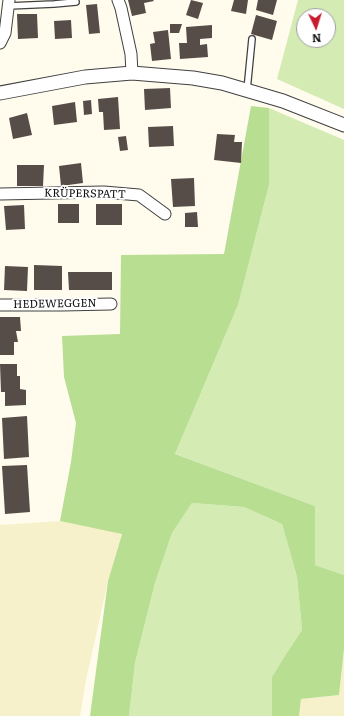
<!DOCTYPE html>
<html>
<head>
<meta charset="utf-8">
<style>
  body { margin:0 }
  #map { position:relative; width:344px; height:716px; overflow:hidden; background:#fffbed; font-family:Literata,serif }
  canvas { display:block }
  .north { position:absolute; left:296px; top:8px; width:40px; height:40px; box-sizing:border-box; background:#fff; border:1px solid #9e9e9e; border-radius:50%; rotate:176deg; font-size:11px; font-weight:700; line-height:16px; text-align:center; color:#0d0d0d }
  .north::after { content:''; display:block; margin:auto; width:14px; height:18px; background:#c61c2d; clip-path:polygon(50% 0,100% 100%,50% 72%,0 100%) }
</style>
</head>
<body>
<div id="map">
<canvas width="344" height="716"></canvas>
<div class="north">N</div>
</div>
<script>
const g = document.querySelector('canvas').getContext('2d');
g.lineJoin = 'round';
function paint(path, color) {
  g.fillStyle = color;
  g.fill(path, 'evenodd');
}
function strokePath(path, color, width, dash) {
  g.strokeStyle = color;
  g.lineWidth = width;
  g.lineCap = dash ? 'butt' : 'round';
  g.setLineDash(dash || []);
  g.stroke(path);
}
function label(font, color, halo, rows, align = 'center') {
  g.font = font + ' Literata,serif';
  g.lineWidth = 4;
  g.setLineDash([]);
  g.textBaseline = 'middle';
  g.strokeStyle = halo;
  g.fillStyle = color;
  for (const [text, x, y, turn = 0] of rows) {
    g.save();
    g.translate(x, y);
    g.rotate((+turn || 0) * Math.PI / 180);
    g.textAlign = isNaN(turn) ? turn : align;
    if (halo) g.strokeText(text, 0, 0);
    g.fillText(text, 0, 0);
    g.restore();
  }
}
paint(new Path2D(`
  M60,521l62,12 -14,48 -22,99 -6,36h-80v-191z
  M344,649v67h-45l2,-17 38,-4z`), '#f7f1cb');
paint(new Path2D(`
  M298,0h46v109l-67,-30zM304,16h24v24h-24z
  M269,108l75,32v435l-29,-10v-59l-140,-52 63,-149 31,-120z
  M192,503l52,4 38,17 15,53 5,53 -18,27 -12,20v39h-143l6,-53 20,-80 17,-50z`), '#d4ecb4');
paint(new Path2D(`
  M251,106l18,2v77l-31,120 -63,149 140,52v59l29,10v74l-5,46 -38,4 -2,17h-27v-39l12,-20 18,-27 -5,-53 -15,-53 -38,-17 -52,-4 -20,30 -17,50 -20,80 -6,53h-39l18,-135 14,-47 -62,-13 11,-59 5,-39 -12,-46 -2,-41 58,-2 1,-79 103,-1z`), '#b8de92');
paint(new Path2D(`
  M128,0h25l1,1 -10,2 2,10 -14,3z
  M191,0l12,3 -5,16 -12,-4z
  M234,0h14l-2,14 -15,-3z
  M258,0h19l-4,15 -17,-5z
  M97,4l3,29 -11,1 -3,-29z
  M17,14h20l1,24 -20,1z
  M256,15l21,6 -5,19 -21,-6z
  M71,20l1,18 -17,1 -1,-18z
  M170,24h12l-3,9h-9z
  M212,25v13l-12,1v6l7,-1 1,13 -28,2 -1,-16h8l-1,-16z
  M168,30l3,29 -19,2 -2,-17 5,-1 -2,-11z
  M170,88l1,20 -26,2 -1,-21z
  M118,97l2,32 -16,1 -1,-18h-4l-1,-13z
  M91,100l1,14 -8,1 -1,-14z
  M75,102l2,20 -23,3 -2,-19z
  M27,113l5,22 -19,4 -4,-21z
  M173,126l1,20 -25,1 -1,-20z
  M217,134l18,1 -1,7h8l-1,21 -27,-3z
  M126,136l2,14 -8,1 -2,-14z
  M81,163l2,20 -22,3 -2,-20z
  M17,165h27l-1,21h-26z
  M194,178l1,28 -22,1 -2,-28z
  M58,204h21v19h-21z
  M96,204h26v21h-26z
  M24,205l1,24 -19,1 -2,-24z
  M197,212l1,15h-13v-14z
  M34,265l28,1v24h-28z
  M5,266l23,1 -1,24 -23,-1z
  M68,272h44v18h-43z
  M0,317h20l1,14h-5l2,11h-4v13h-14z
  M0,364h17v12h3v13l6,1v15l-21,1v-14h-4z
  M27,416l2,41 -25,2 -2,-41z
  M27,465l3,47 -25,2 -3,-48z`), '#564d49');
const service = new Path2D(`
  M8,6l46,-2 22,-2
  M247,90l5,-51`);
const minor = new Path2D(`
  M118,0l3,8 10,46 1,19
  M0,43l5,-10 4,-33
  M0,194l104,-2 35,3 26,19
  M0,305h62l49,-1`);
const tertiary = new Path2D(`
  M0,93l85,-16 47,-4 61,5 29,5 61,18 61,24`);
strokePath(service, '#404040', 8);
strokePath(minor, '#404040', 13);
strokePath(tertiary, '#404040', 15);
strokePath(service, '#fff', 5.5);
strokePath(minor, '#fff', 11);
strokePath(tertiary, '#fff', 13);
label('11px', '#0d0d0d', '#fff', [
  ["KRÜPERSPATT",85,194,1],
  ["HEDEWEGGEN",55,304,-1]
]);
</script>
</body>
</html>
